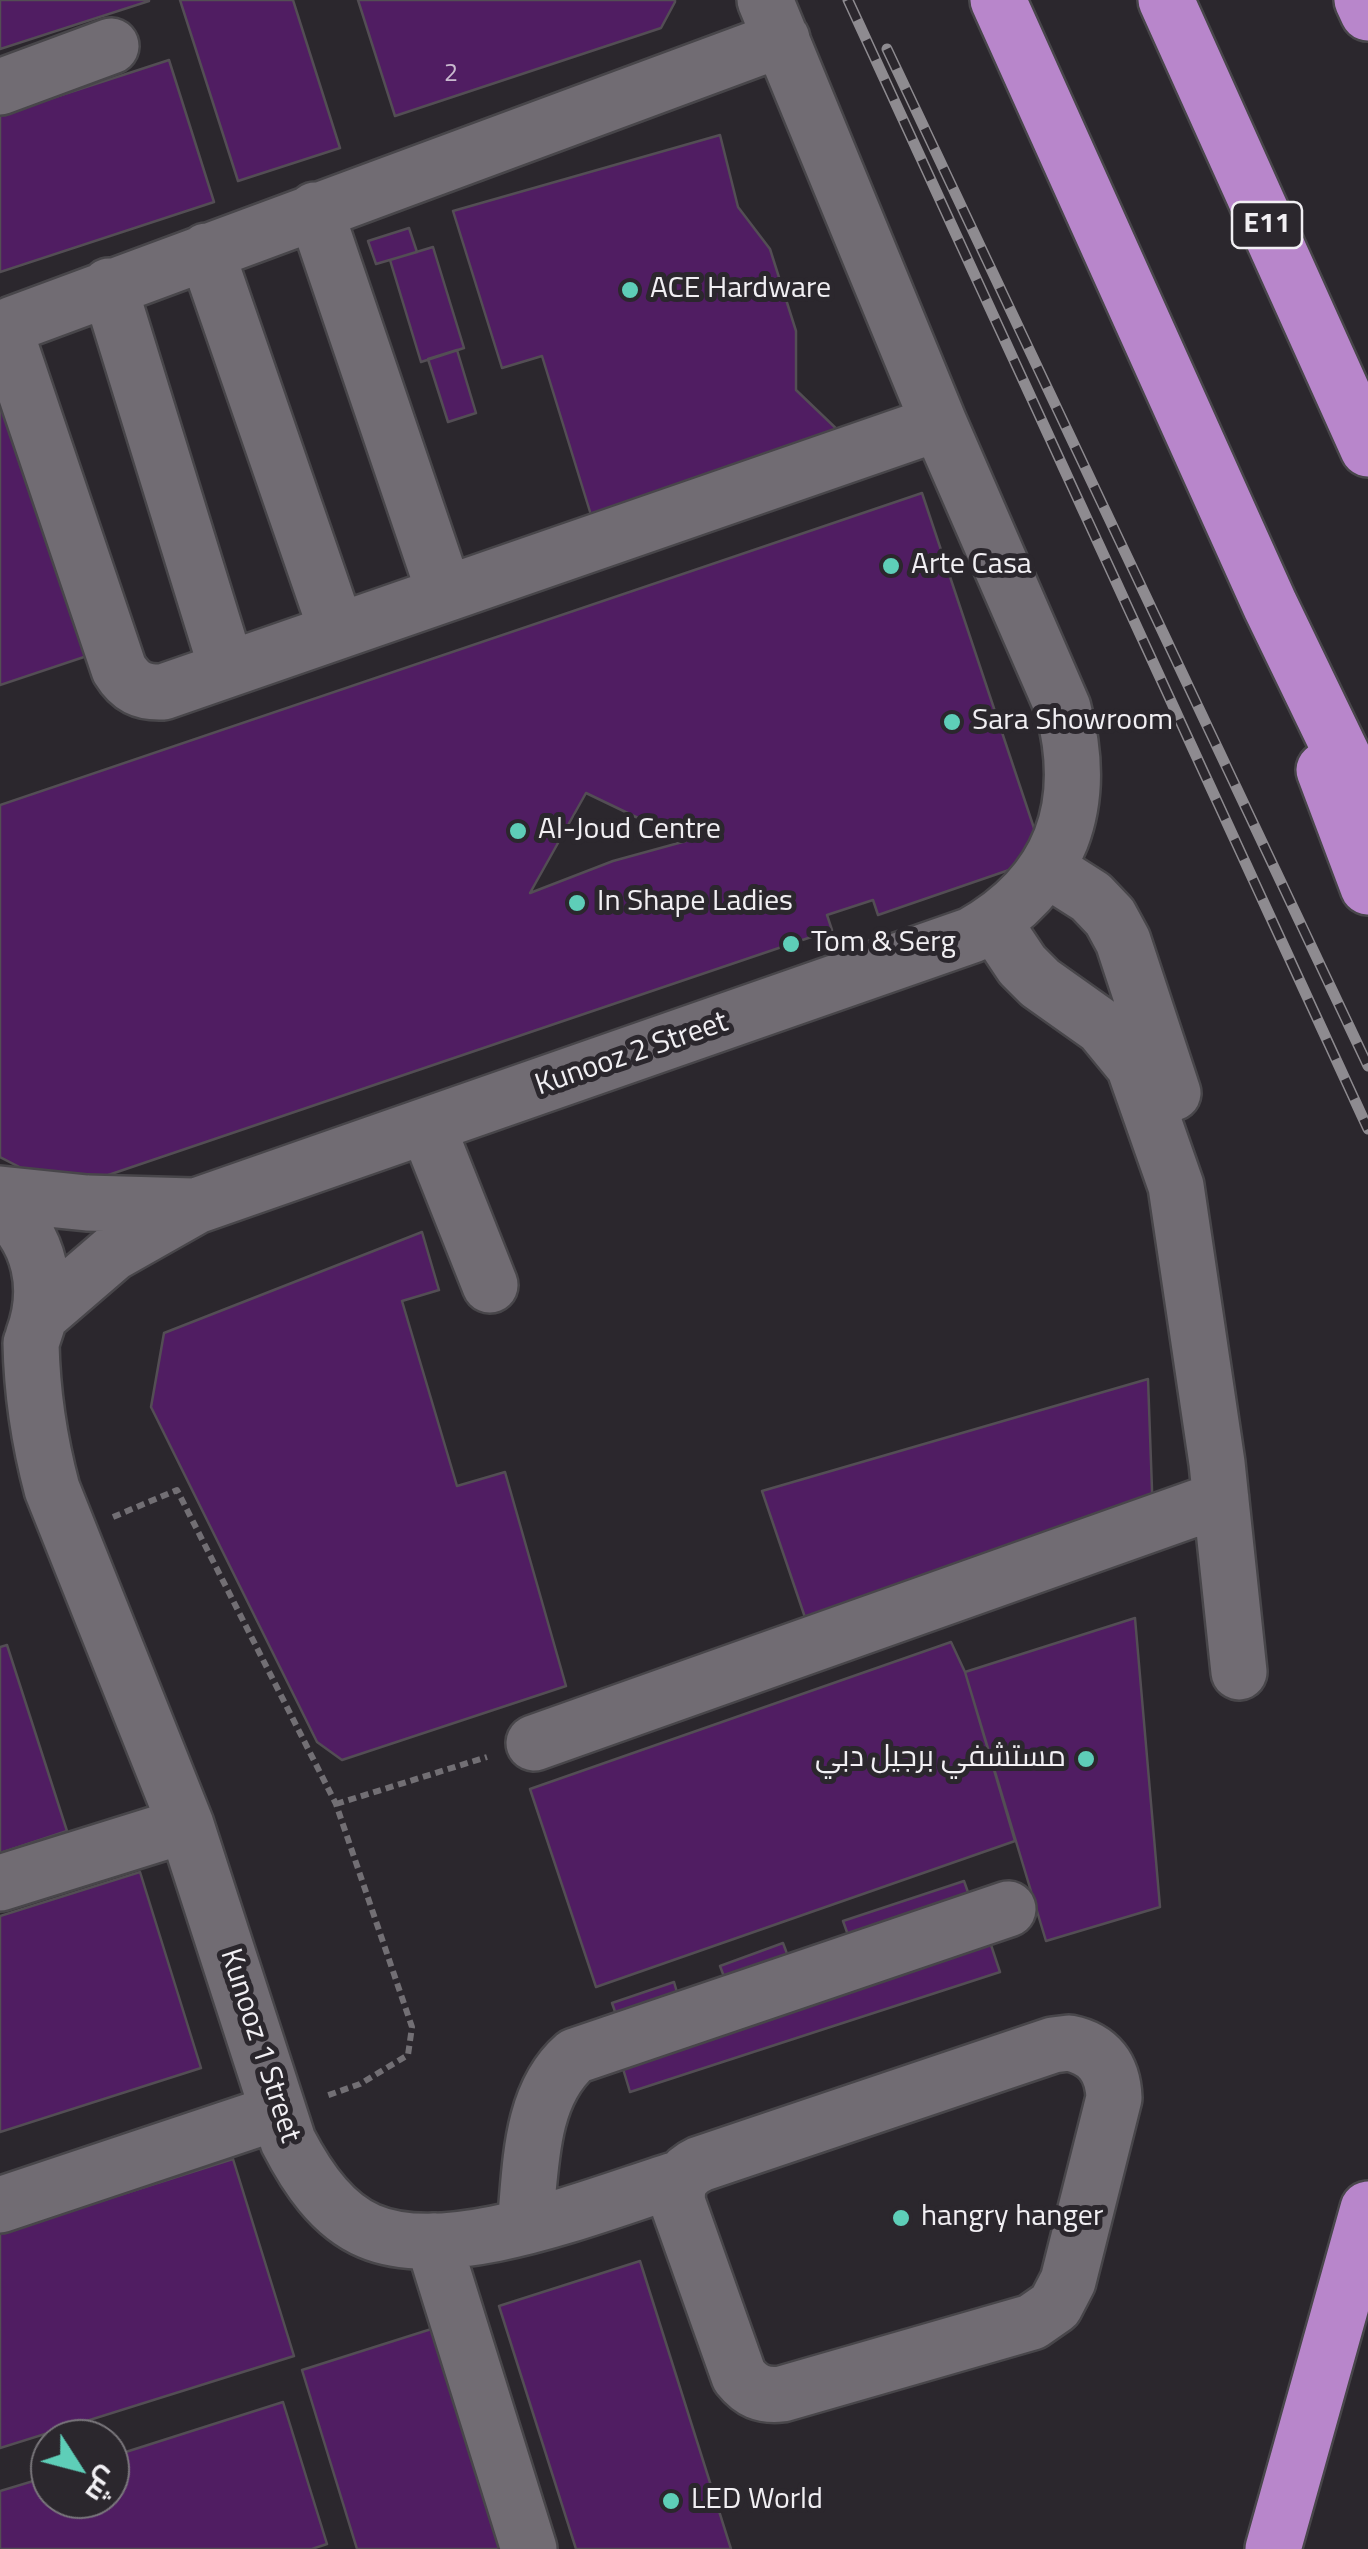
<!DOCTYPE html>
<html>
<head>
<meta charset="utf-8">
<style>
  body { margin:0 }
  #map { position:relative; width:1368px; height:2549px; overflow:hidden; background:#2b272d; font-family:"Titillium Web",Cairo,sans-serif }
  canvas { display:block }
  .north { position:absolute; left:30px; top:2419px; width:100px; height:100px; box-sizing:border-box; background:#2b272d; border:2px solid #7a777c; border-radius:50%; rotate:126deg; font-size:28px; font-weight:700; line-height:40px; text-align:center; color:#f1eff3 }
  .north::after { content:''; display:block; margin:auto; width:35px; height:45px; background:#5eceb8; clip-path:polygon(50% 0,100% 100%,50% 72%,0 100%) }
</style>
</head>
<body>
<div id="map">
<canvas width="1368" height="2549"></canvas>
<div class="north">ش</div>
</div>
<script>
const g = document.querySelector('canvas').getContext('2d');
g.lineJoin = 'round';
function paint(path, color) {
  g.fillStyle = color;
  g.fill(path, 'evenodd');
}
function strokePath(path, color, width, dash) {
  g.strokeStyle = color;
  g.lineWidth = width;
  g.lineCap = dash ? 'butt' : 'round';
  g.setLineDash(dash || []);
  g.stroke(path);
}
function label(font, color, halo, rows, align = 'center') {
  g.font = font + ' "Titillium Web",Cairo,sans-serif';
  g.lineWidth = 10;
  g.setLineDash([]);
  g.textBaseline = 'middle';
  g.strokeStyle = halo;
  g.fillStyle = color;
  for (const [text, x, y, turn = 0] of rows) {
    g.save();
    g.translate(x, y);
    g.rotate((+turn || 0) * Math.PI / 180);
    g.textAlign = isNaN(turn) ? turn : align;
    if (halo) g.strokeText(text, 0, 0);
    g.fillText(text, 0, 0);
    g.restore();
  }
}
const building = new Path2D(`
  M0,0h149v1l-149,48z
  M180,0h113l47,148 -102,33z
  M358,0h317v2l-14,26 -266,88z
  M169,60l45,142 -214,70v-157z
  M720,135l18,72 32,42 26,82v59l48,46 -253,79 -49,-159 -40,12 -49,-157z
  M409,228l8,24 -41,12 -8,-23z
  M433,247l31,101 -43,14 -31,-102z
  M457,350l19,63 -28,9 -20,-63z
  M0,390l87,266 -87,29z
  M922,493l122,365 -166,57 -5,-15 -46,15 5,15 -768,260 -64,-33v-352z
  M586,793l100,48 -73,20 -83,32z
  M422,1232l17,58 -37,11 55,185 48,-14 61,214 -224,74 -25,-18 -166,-335 13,-74z
  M1148,1379l5,138 -341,121 -50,-147z
  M1135,1618l25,289 -114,34 -81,-269z
  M951,1642l14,30 50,169 -419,146 -66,-198z
  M7,1645l60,186 -67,22v-206z
  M140,1872l61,196 -201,64v-216z
  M964,1881l10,28 -121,40 -10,-28z
  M990,1942l10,30 -370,120 -9,-30z
  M783,1943l9,24 -63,23 -9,-24z
  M674,1982l7,24 -61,20 -8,-23z
  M233,2159l61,197 -294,92v-215z
  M640,2261l91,288h-155l-77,-243z
  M444,2325l69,224h-156l-55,-179z
  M283,2402l44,142 -15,5h-312v-58l50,-15v23h60v-42z`);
paint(building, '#501d62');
strokePath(building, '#534e54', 2.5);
const minor = new Path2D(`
  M782,39l-769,285 -5,16 111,329c11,18 23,24 44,23l776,-269
  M0,87l111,-41
  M315,210l130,384
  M206,251l131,380
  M109,286l118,383
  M1047,869l44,28 19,20 13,24 50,152
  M994,923l28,42 18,18 62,44 32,39 42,120 41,277 22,209
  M427,1126l63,159
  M0,1194l87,9 106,3
  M0,1205c41,33 51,84 33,132
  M41,1315l72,-62 83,-47 776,-271c90,-51 117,-130 91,-227l-124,-285 -174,-423
  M31,1343c1,51 8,97 21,146l134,336 102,316c18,35 43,74 81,90 81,35 230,-28 312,-53
  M534,1743l687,-244
  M0,1883l186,-58
  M1069,2043c30,6 44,25 45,55l-46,183 -13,25 -23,16 -250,72c-20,2 -31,-3 -43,-18l-61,-172c-3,-20 5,-32 22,-40l353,-119z
  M0,2205l278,-93
  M525,2226c6,-57 4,-130 50,-170l433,-147
  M433,2241l96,308`);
const highway = new Path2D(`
  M998,0l272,605 98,203
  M1166,0l202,449
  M1362,0l6,13
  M1324,770l44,117
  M1273,2549l95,-340`);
strokePath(minor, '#48464a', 60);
strokePath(highway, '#48464a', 60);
strokePath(new Path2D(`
  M113,1517l64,-27 159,314 76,223 -4,28 -48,29 -34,12
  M336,1804l151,-47`), '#726f74', 6, [8, 5]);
strokePath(minor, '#716c73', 55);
strokePath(highway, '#b886cb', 55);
const rail = new Path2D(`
  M848,0l520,1129
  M887,49l481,1017`);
strokePath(rail, '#8e8b90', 11);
strokePath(rail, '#2b272d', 8, [22]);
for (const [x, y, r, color] of [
  [630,290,10,"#5eceb8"],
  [891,566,10,"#5eceb8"],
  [952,722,10,"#5eceb8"],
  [518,831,10,"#5eceb8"],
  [577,903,10,"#5eceb8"],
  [791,944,10,"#5eceb8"],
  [1086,1759,10,"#5eceb8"],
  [901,2218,10,"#5eceb8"],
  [671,2501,10,"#5eceb8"]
]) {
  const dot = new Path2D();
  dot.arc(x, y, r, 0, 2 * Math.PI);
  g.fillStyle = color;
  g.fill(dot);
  strokePath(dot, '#2b272d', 4);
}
label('25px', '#c9bacf', null, [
  ["2",451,75]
]);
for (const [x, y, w] of [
  [1267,225,70]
]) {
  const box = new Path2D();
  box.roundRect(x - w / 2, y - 23, w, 46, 8);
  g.fillStyle = '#2b272d';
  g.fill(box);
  strokePath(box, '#f1eff3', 2.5);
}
label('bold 28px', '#f1eff3', null, [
  ["E11",1267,225]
]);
label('30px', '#f1eff3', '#2b272d', [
  ["ACE Hardware",650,290],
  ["Arte Casa",911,566],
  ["Sara Showroom",972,722],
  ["Al-Joud Centre",538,831],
  ["In Shape Ladies",597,903],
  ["Tom & Serg",811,944],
  ["مستشفي برجيل دبي",1066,1759,"right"],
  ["hangry hanger",921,2218],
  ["LED World",691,2501]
], 'left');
label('30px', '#f1eff3', '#2b272d', [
  ["Kunooz 2 Street",632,1055,-19],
  ["Kunooz 1 Street",259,2046,72]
]);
</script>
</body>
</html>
